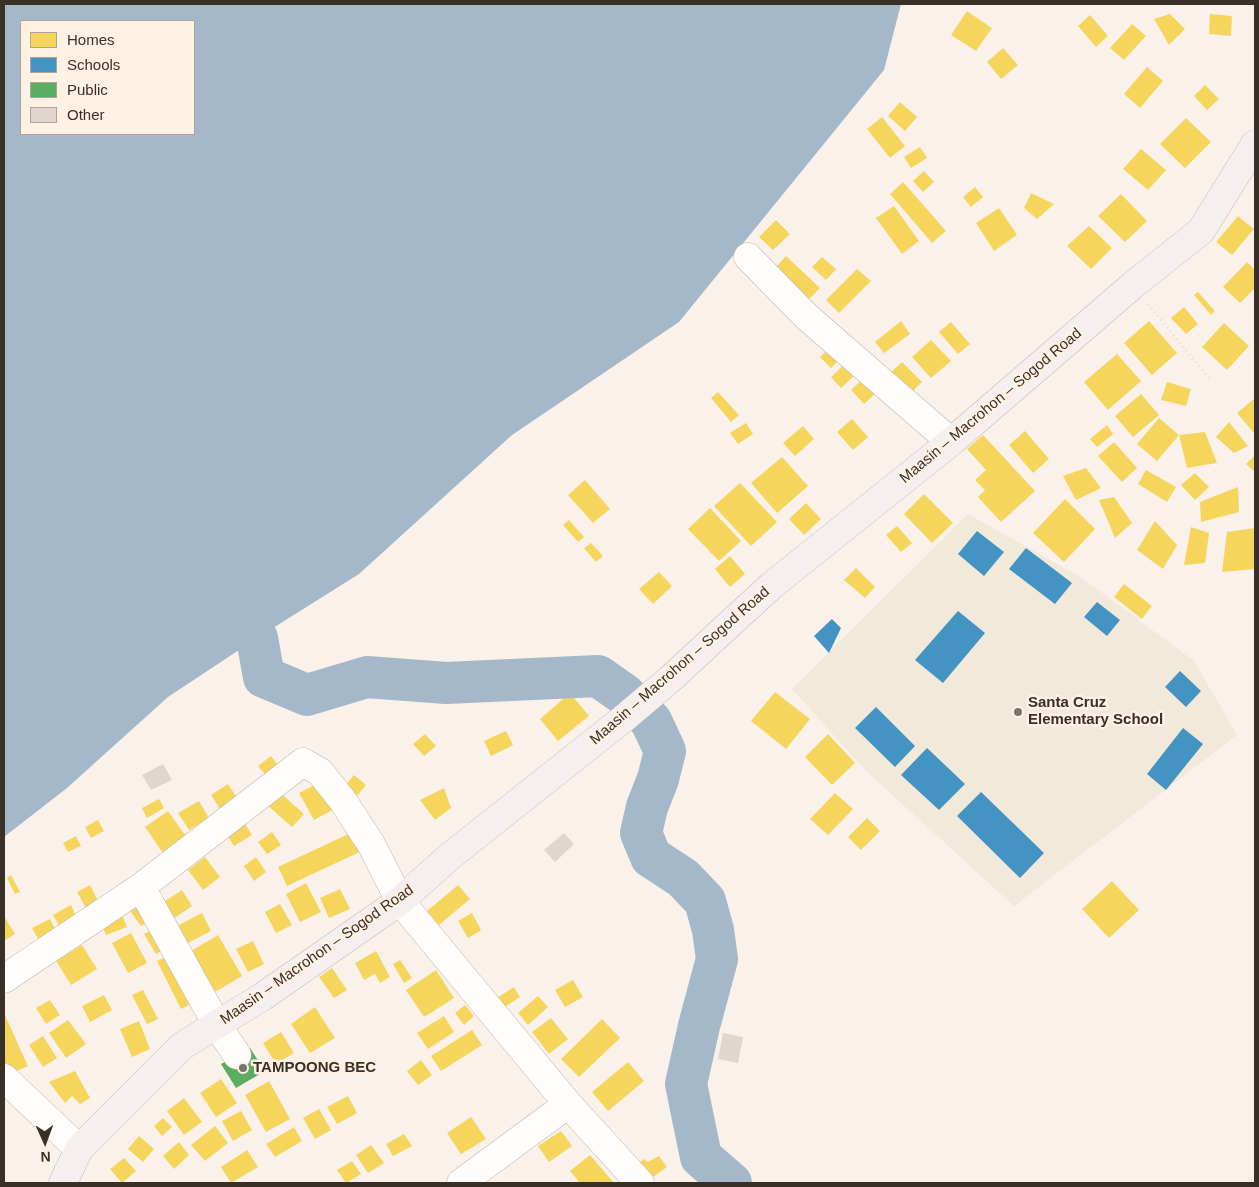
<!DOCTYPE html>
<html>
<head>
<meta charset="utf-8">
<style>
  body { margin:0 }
  #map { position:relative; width:1259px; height:1187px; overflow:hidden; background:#f9f1ea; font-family:Arial,sans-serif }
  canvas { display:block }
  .frame { position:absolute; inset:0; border:5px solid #393028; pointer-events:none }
  .legend { position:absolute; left:20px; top:20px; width:175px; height:115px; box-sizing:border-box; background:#fff1e4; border:1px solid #b0a499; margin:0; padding:6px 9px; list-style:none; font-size:15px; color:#393028 }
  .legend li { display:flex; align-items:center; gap:10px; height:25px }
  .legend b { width:25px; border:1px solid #b0a499 }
  .north { position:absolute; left:20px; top:1117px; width:50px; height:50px; -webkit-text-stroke:4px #fff1e4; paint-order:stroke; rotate:178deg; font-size:14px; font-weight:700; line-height:20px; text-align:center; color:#393028 }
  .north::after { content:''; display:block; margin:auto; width:18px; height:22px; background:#393028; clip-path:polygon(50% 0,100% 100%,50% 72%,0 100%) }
</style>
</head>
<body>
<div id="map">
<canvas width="1259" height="1187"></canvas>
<div class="frame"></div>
<ul class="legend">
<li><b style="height:14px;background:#f6d55c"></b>Homes</li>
<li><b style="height:14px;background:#4393c3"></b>Schools</li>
<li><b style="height:14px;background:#5aae61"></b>Public</li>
<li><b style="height:14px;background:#e0d6cd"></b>Other</li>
</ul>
<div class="north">N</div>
</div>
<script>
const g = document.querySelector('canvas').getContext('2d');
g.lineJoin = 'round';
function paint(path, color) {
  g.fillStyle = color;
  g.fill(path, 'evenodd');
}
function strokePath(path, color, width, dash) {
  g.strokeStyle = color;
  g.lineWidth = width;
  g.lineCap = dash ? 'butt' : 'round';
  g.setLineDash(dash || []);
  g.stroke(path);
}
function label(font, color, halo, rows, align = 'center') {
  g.font = font + ' Arial,sans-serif';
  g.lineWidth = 5;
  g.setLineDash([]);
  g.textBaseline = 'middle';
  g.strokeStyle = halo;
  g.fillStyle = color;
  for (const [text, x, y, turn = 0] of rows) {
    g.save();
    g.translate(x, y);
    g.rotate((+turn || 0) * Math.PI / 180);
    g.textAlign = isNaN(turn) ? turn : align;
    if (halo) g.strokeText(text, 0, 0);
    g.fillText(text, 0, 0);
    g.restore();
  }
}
paint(new Path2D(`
  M968,514l114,64 112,83 43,74 -223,171 -150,-137 -72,-80z`), '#f1e9da');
paint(new Path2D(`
  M4,4h897l-17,66 -205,252 -167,113 -153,139 -102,64 -89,59 -101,91 -63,49zM21,21h173v113h-173z`), '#a4b8c9');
paint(new Path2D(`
  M967,11l25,17 -16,23 -25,-16z
  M1170,14l15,15 -16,16 -15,-26z
  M1210,14l22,2 -1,20 -22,-2z
  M1090,15l18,21 -12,11 -18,-21z
  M1132,24l14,12 -22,24 -14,-12z
  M1003,48l15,17 -17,14 -14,-17z
  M1147,67l16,14 -23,27 -16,-14z
  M1205,85l14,14 -12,11 -13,-14z
  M900,102l17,15 -12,14 -17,-15z
  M882,117l23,29 -15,12 -23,-29z
  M1186,118l25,24 -26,26 -25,-24z
  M920,147l7,11 -16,10 -7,-11z
  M1141,149l25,21 -18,20 -25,-21z
  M924,171l10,11 -11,10 -10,-11z
  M903,182l43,49 -14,12 -42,-49z
  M975,187l8,10 -12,10 -8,-10z
  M1031,193l23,11 -17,15 -13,-11z
  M1121,194l26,27 -22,21 -27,-26z
  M894,206l25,35 -17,13 -26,-36z
  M999,208l18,27 -23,16 -18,-28z
  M1238,216l16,13 -22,26 -16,-13z
  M776,220l14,14 -17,16 -14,-13z
  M1089,226l23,22 -21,21 -24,-23z
  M786,256l34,32 -15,15 -33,-32z
  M822,257l14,12 -10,11 -14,-13z
  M1247,262l8,8v18l-15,15 -17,-16z
  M857,269l14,12 -32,32 -13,-13z
  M1198,292l17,19 -4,4 -17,-20z
  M1184,307l14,17 -12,10 -15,-16z
  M901,321l9,13 -26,19 -9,-11z
  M1149,321l28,32 -25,22 -28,-32z
  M951,322l19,22 -12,10 -19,-22z
  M1224,323l25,23 -22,24 -25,-23z
  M931,340l20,21 -20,17 -19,-21z
  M833,344l11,11 -13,13 -11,-11z
  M1117,354l24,27 -33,29 -24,-28z
  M849,360l10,11 -18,17 -10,-11z
  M902,362l20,20 -14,14 -20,-21z
  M865,377l13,14 -14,13 -13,-14z
  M1167,382l24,7 -5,17 -25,-6z
  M718,392l21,23 -8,7 -20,-24z
  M1141,394l18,21 -26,22 -18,-21z
  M1255,398v35h-1l-17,-20z
  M1159,418l20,17 -22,26 -20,-17z
  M852,419l16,18 -15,13 -16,-18z
  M1229,422l19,24 -14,7 -18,-16z
  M746,423l7,11 -15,10 -8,-11z
  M1107,425l6,9 -16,13 -7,-8z
  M803,426l11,13 -19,17 -12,-13z
  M1025,431l24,28 -16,14 -24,-28z
  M1205,432l12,31 -30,5 -8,-33z
  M983,435l52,56 -34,31 -23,-25 7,-7 -10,-10 11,-10 -19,-21z
  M1114,442l23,26 -15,14 -24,-26z
  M1255,455v17l-9,-8z
  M782,457l26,29 -31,27 -26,-30z
  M1086,468l15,20 -25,12 -13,-24z
  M1146,470l30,17 -9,15 -29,-18z
  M1195,473l14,14 -14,13 -14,-15z
  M585,480l25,29 -17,14 -25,-28z
  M740,483l37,39 -26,24 -37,-40z
  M1238,487l1,25 -38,10 -1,-20z
  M924,494l29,29 -21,20 -28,-29z
  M1114,497l18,26 -17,15 -16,-38z
  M1065,499l30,30 -31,33 -31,-29z
  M806,503l15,16 -17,16 -15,-16z
  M710,508l31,33 -22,20 -31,-32z
  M569,520l15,17 -6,5 -15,-17z
  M1155,521l22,24 -14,24 -26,-19z
  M897,526l15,17 -11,9 -15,-17z
  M1191,527l18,6 -4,30 -21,2z
  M1255,528v41l-33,3 5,-40z
  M591,543l12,13 -7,6 -12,-14z
  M730,556l15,18 -15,13 -15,-18z
  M856,568l19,19 -10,11 -21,-18z
  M659,572l13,14 -19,18 -14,-15z
  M1124,584l28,22 -10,13 -28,-22z
  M775,692l35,27 -24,30 -35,-28z
  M570,693l19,23 -31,25 -18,-22z
  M506,731l7,14 -22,11 -7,-15z
  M425,734l11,12 -12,10 -11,-12z
  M828,734l27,29 -23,22 -27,-28z
  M271,756l10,13 -13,9 -10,-12z
  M354,775l12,10 -11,13 -12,-10z
  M322,781l14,27 -22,12 -15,-27z
  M228,784l11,17 -17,11 -11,-17z
  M444,788l7,20 -16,12 -15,-20z
  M278,791l26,23 -12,13 -26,-23z
  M835,793l18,16 -25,26 -18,-16z
  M159,799l5,9 -17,10 -5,-10z
  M199,801l10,17 -20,12 -11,-17z
  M168,811l20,28 -23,17 -20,-29z
  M241,817l11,18 -18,11 -11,-17z
  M867,818l13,13 -19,19 -13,-13z
  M98,820l6,11 -13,7 -6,-11z
  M359,829l9,19 -81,38 -9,-19z
  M272,832l9,13 -14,9 -9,-12z
  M76,836l5,10 -13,6 -5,-9z
  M205,857l15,20 -17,13 -15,-20z
  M256,857l10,15 -12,9 -10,-15z
  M11,875l9,17 -5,2 -8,-16z
  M1112,881l27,29 -30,28 -27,-29z
  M306,883l15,29 -21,10 -14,-28z
  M90,885l8,16 -12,7 -9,-16z
  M458,885l12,14 -31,26 -12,-14z
  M340,889l10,20 -21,9 -9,-20z
  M182,890l10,16 -22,15 -11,-16z
  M135,902l14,19 -8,5 -14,-19z
  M280,904l12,21 -16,8 -11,-21z
  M71,905l6,13 -17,9 -7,-12z
  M202,913l9,18 -29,15 -9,-18z
  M472,913l9,17 -13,8 -10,-17z
  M122,915l5,12 -21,8 -5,-12z
  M4,916l11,18 -11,7z
  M50,919l9,18 -17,9 -10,-18z
  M154,929l11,20 -9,5 -12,-20z
  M131,933l16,30 -19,10 -16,-30z
  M218,935l24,41 -27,16 -24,-41z
  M253,941l11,23 -16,8 -12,-23z
  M82,945l15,24 -26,16 -15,-24z
  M376,951l14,26 -10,6 -5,-9 -11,6 -9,-17z
  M175,953l23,47 -17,9 -24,-48z
  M400,960l12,18 -8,5 -11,-19z
  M332,968l15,22 -13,8 -15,-21z
  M436,970l18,28 -30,19 -18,-27z
  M573,980l10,17 -18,10 -10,-17z
  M514,987l6,10 -21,14 -7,-10z
  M143,990l15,29 -11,5 -15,-29z
  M104,995l8,15 -22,12 -8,-16z
  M538,996l10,11 -20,18 -10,-12z
  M50,1000l10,15 -14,9 -10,-16z
  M465,1005l9,11 -10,9 -9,-12z
  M315,1007l20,31 -25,15 -19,-29z
  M4,1013l24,53 -24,11z
  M444,1016l10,16 -26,17 -11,-16z
  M551,1018l17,21 -19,15 -17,-22z
  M602,1019l18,19 -41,39 -18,-18z
  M68,1020l18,24 -20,14 -17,-25z
  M139,1021l11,28 -18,8 -12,-28z
  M472,1030l10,15 -41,26 -10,-15z
  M281,1032l13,21 -18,11 -13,-21z
  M43,1036l14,22 -14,9 -14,-22z
  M421,1060l11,15 -14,10 -11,-14z
  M628,1062l16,19 -36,30 -16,-19z
  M75,1071l15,27 -10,6 -8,-8 -7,7 -16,-21z
  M221,1079l16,24 -21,14 -16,-24z
  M269,1081l21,38 -24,13 -21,-37z
  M348,1096l9,17 -20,11 -10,-17z
  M184,1098l18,24 -18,13 -17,-24z
  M319,1109l12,21 -16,9 -12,-21z
  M241,1111l11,19 -19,11 -11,-20z
  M471,1117l15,22 -25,15 -14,-21z
  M163,1118l9,9 -10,9 -8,-10z
  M215,1126l13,17 -23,18 -14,-16z
  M294,1127l8,14 -27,16 -9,-13z
  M561,1131l11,15 -23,16 -11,-16z
  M404,1134l8,12 -19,10 -7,-12z
  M139,1136l15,13 -11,13 -15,-13z
  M179,1142l10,13 -15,14 -11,-13z
  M371,1145l13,18 -16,10 -12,-18z
  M247,1150l11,17 -27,16 -10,-16z
  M590,1155l24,28h-34l-10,-12z
  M659,1156l8,11 -17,12 -11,-15 4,-5 5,3z
  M124,1158l12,13 -14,12 -12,-14z
  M352,1161l9,13 -15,9 -9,-13z`), '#f6d55c');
paint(new Path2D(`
  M977,531l27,21 -20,24 -26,-22z
  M1026,548l46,35 -17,21 -46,-35z
  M1097,602l23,18 -13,16 -23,-19z
  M958,611l27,22 -42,50 -28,-23z
  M832,619l9,9 -12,25 -15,-17z
  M1180,671l21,20 -15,16 -21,-20z
  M876,707l39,39 -20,21 -40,-39z
  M1183,728l20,16 -37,46 -19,-16z
  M927,748l38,36 -26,26 -38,-35z
  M981,792l63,61 -24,25 -63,-62z`), '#4393c3');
paint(new Path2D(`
  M250,1048l15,23 -29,17 -15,-24z`), '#5aae61');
strokePath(new Path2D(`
  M257,638l7,39 43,18 60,-18 79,6 152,-7 27,19 26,26 14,30 -7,28 -11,28 -6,26 10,24 32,21 22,23 8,29 4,29 -18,67 -13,58 15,73 30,26`), '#a4b8c9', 42);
paint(new Path2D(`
  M163,764l9,16 -21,10 -9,-15z
  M564,833l10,11 -19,18 -11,-12z
  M723,1033l20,4 -5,26 -20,-4z`), '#e0d6cd');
const minor = new Path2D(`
  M748,257l59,60 144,125
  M141,887l76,138 20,30
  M4,979l137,-92 162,-125 17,10 23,29 28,43 29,57 168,203 72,79
  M4,1078l75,71
  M461,1183l107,-79`);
const major = new Path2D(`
  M63,1183l16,-34 103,-103 80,-49 138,-96 49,-44 174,-138 46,-39 102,-94 180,-144 182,-157 68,-54 54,-87`);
strokePath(minor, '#beb6af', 29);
strokePath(major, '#c8b9b8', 29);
strokePath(new Path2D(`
  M1148,304l63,77`), '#e0dedc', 3, [1, 4]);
strokePath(minor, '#fefdfc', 28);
strokePath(major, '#f6eff0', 28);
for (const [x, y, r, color] of [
  [1018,712,5,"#7c746c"],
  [243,1068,5,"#7c746c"]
]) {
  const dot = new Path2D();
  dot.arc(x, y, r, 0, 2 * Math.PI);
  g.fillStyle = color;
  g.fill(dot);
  strokePath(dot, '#fff1e4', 2);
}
label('15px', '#393028', '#fff1e4', [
  ["Maasin – Macrohon – Sogod Road",991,406,-40],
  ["Maasin – Macrohon – Sogod Road",680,666,-41],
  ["Maasin – Macrohon – Sogod Road",317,955,-35]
]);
label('bold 15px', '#393028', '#fff1e4', [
  ["Santa Cruz",1028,703],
  ["Elementary School",1028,720],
  ["TAMPOONG BEC",253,1068]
], 'left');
</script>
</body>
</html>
